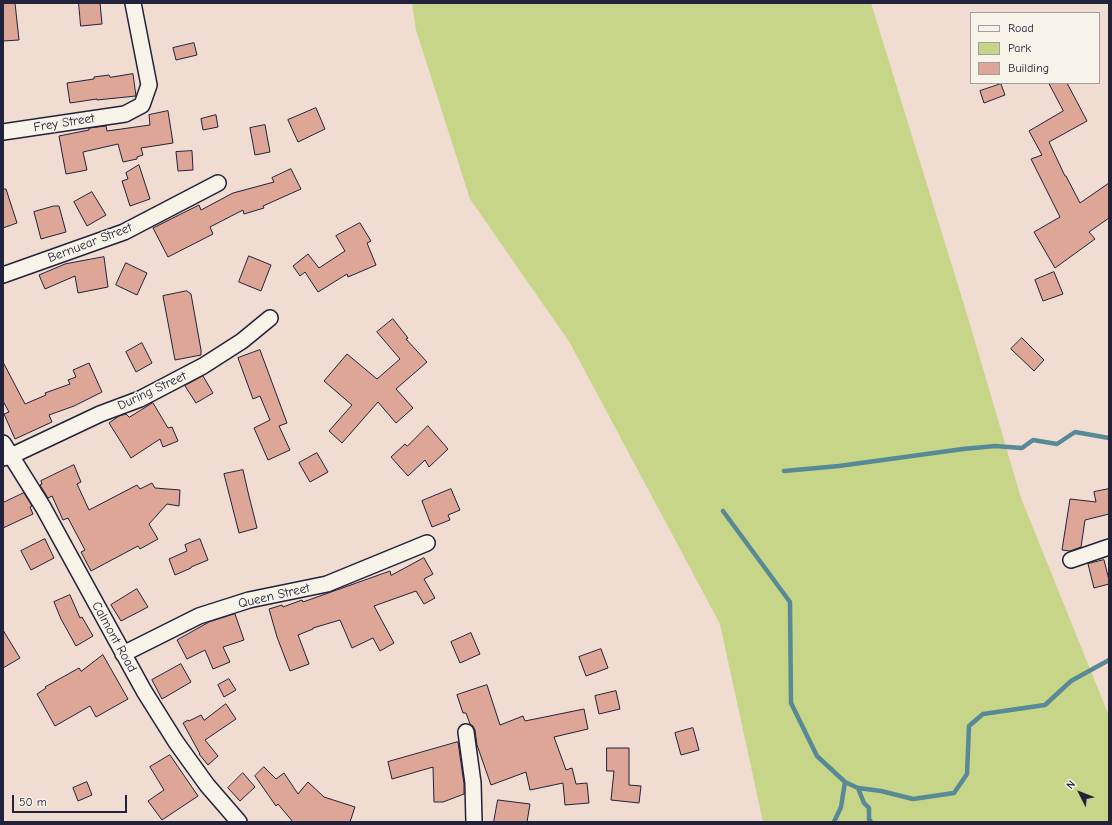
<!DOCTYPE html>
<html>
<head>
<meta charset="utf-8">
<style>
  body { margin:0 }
  #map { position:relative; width:1112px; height:825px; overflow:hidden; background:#f0dcd0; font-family:"Comic Neue",sans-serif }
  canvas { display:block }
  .frame { position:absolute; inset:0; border:4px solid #22223b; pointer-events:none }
  .legend { position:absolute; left:970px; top:12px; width:130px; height:72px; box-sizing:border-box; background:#f7f3e8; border:1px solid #a29fa3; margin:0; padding:5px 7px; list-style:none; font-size:12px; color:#22223b }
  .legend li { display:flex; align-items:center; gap:8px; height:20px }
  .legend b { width:20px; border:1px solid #a29fa3 }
  .north { position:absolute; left:1060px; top:773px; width:40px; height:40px; -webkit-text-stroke:3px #f7f3e8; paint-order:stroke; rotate:312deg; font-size:11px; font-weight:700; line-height:16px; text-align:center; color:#22223b }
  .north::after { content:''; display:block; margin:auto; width:14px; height:18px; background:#22223b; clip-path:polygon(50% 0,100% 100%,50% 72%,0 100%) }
  .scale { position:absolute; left:12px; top:795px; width:115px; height:18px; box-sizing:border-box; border:2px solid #22223b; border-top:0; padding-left:5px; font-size:12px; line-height:14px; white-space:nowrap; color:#22223b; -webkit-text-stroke:3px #f7f3e8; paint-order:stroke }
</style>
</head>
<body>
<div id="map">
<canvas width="1112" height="825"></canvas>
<div class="frame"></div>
<ul class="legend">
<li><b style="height:5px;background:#f7f3e8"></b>Road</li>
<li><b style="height:11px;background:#c7d588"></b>Park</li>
<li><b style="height:11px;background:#dea697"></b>Building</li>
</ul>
<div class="north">N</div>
<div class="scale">50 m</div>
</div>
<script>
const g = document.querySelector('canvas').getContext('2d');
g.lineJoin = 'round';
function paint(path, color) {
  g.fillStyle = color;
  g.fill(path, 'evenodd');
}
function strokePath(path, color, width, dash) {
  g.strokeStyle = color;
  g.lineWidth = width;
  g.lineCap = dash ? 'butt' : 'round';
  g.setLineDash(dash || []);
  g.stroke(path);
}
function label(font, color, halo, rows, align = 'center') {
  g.font = font + ' "Comic Neue",sans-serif';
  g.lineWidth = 3;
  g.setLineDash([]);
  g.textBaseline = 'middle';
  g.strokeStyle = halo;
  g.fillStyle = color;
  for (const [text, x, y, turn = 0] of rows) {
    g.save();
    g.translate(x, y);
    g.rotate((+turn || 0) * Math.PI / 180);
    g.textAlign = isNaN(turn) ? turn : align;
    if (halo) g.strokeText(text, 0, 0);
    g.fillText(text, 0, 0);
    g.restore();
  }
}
paint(new Path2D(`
  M412,3h459l98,318 52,177 88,218v106h-346l-43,-198 -150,-281 -100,-144 -54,-169z`), '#c7d588');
strokePath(new Path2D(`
  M784,471l55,-5 124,-17 32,-3 27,2 11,-8 24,4 18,-12 34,6
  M723,511l67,91 1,101 26,53 28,26 -4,25 -7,15
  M845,782l13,6 6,15 5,5v11l2,3
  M858,788l23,3 32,8 41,-6 13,-19 2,-48 14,-12 62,-9 26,-24 38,-21`), '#588996', 4.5);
const building = new Path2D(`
  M3,3h12l4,37 -16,1z
  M79,3h21l2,21 -21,2z
  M194,43l3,12 -21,5 -3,-12z
  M133,74l3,22 -39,4v-1l-27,4 -3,-20 27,-4v-2l15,-2 1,2z
  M1049,83h18l20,38 -38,21 16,34h1l14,27 29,-20v35l-20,14 6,7 -40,29 -21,-36 26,-15 -29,-58 11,-4 -13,-24 34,-20z
  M1001,84l4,11 -21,8 -4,-12z
  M316,108l9,21 -27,13 -10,-22z
  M168,111l5,32 -32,5 2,7 -6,2v2l-14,3 -5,-18 -35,8 4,18 -21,4 -7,-38 30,-6v-2l17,-2 1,5 43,-6 -1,-10z
  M216,115l2,12 -15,3 -2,-11z
  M265,125l5,27 -15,3 -5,-27z
  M192,151l1,19 -15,1 -2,-19z
  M139,165l11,34 -20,7 -8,-25 6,-2 -2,-6z
  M291,169l10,20 -38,17 1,2 -20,6 -1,-4 -33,17 3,7 -45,23 -15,-29 46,-23 2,5 32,-17 41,-11 -2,-4z
  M3,189h3l11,34 -14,5z
  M92,192l14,23 -19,11 -13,-24z
  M54,206h5l7,26 -25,7 -7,-27z
  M360,223l11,18 -4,2 9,22 -28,12 -1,-3 -29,18 -13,-20 -5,4 -7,-10 15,-12 11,14 26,-17 -9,-15z
  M249,256l22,9 -10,26 -22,-9z
  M104,257l4,30 -30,6 -3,-17 -30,13 -6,-14 26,-11z
  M126,263l21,10 -10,22 -21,-10z
  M1054,272l9,22 -20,7 -8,-21z
  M187,291l4,3 10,56v5l-26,5 -12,-64z
  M393,319l15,19 -2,1 21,23 -31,27 17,19 -17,15 -18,-21 -36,41 -13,-12 23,-26 -28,-24 23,-27 30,25 23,-20 -23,-27z
  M1022,338l22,22 -10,11 -23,-22z
  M142,343l10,20 -16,9 -10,-20z
  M260,350l27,73 -8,3 11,24 -22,10 -14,-32 16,-8 -10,-24 -7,3 -15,-41z
  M3,362l22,42 21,-9 -1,-2 25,-9 -2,-4 8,-3 -3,-7 16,-7 13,29 -28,14 -25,9 3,7 -37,17 -11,-25 5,-2 -6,-11z
  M203,376l10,17 -17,10 -11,-17z
  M153,403l15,25 4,-1 6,14 -15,6 -3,-8 -29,19 -22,-35 10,-7 7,-2 3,3z
  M428,426l20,23 -19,18 -4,-7 -17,16 -17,-19 14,-13 2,2z
  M317,453l11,19 -18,10 -11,-19z
  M74,465l7,17 -4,2 12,26 48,-25 3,4 12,-6 3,5 25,2 -1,16 -12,-2 -18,20 9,15 -18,10 -2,-3 -47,25 -10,-19 4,-2 -17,-32 -5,2 -11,-24 -4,2 -8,-13 2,-1 -1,-3z
  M243,470l5,22 9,36 -18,5 -15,-59z
  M451,489l9,21 -12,5 2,5 -18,7 -10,-26z
  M1109,489v25l-24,6 -4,27 -11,4 -8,-1 8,-51 26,3 -2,-10z
  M24,493l8,13 -2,1 3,7 -30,14v-25z
  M45,539l9,19 -23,12 -10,-19z
  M200,539l8,21 -17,7v1l-16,7 -6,-16 18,-8 -2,-6z
  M424,558l9,16 -9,5 11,19 -11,6 -8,-13 -42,15 20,37 -14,8 -7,-13 -21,10 -12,-28 -27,8v1l-15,6 11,29 -19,7 -13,-34 -8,-28 13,-4 1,2 19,-7 1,2 87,-31 1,4z
  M1104,560l5,20v4l-15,4 -6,-24z
  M137,589l11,18 -27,14 -10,-16z
  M70,595l10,23 2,-1 11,19 -17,10 -15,-27 -7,-17z
  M235,614l9,26 -21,7 7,15 -17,7 -8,-19 -18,9 -10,-19 32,-18z
  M3,630l17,28 -17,10z
  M471,633l9,21 -20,9 -9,-21z
  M601,649l7,19 -22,8 -7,-19z
  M103,655l25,44 -32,18 -6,-11 -35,20 -18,-32 9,-6 -1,-1 34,-19 2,3z
  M181,664l10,18 -29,17 -10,-19z
  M229,679l7,11 -12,7 -6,-12z
  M487,685l13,40 23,-9 2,5 59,-12 4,20 -34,8 12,33 6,-2 4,16 11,-1 2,20 -24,2 -2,-22 -33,7 -4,-18 -35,13 -14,-40 -2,-15 -2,-4 -3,-2 -4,-11h-3l-6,-18z
  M616,691l4,18 -21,5 -4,-18z
  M226,704l10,15 -31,21 13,16 -10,9 -9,-11h1l-17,-31 5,-3 1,1 12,-6 3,5z
  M693,728l6,22 -18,5 -6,-22z
  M458,742l6,42v10l-21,8h-9l-1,-35 -41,12 -4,-17z
  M607,748h22v37l12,1 -2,17 -28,-3 3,-29h-7z
  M170,755l28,41 -36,24 -14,-19 16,-11 -14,-23z
  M264,767l12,12 8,-6 14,21 10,-12 16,15 31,10 -5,15h-57l-15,-18 -2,2 -21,-30z
  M243,773l12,14 -15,14 -12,-13z
  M87,782l5,13 -14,6 -5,-13z
  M498,800l32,4 -3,18h-33z`);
paint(building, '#dea697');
strokePath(building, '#22223b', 1);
const minor = new Path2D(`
  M3,132l122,-18 17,-9 7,-20 -16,-82
  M3,275l121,-43 94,-49
  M3,443l40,64 101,184 32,51 31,43 32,37
  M3,458l8,-2 89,-42 40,-15 63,-33 39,-25 28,-23
  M1071,560l38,-13
  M123,654l76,-38 50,-16 78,-16 100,-41
  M466,732l7,51 1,39`);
strokePath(minor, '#22223b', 18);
strokePath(minor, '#f7f3e8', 15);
label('13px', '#22223b', '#f7f3e8', [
  ["Frey Street",64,123,-9],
  ["Bernuear Street",90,243,-21],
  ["During Street",152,391,-25],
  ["Queen Street",274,596,-13],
  ["Calmont Road",114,637,61]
]);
</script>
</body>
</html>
